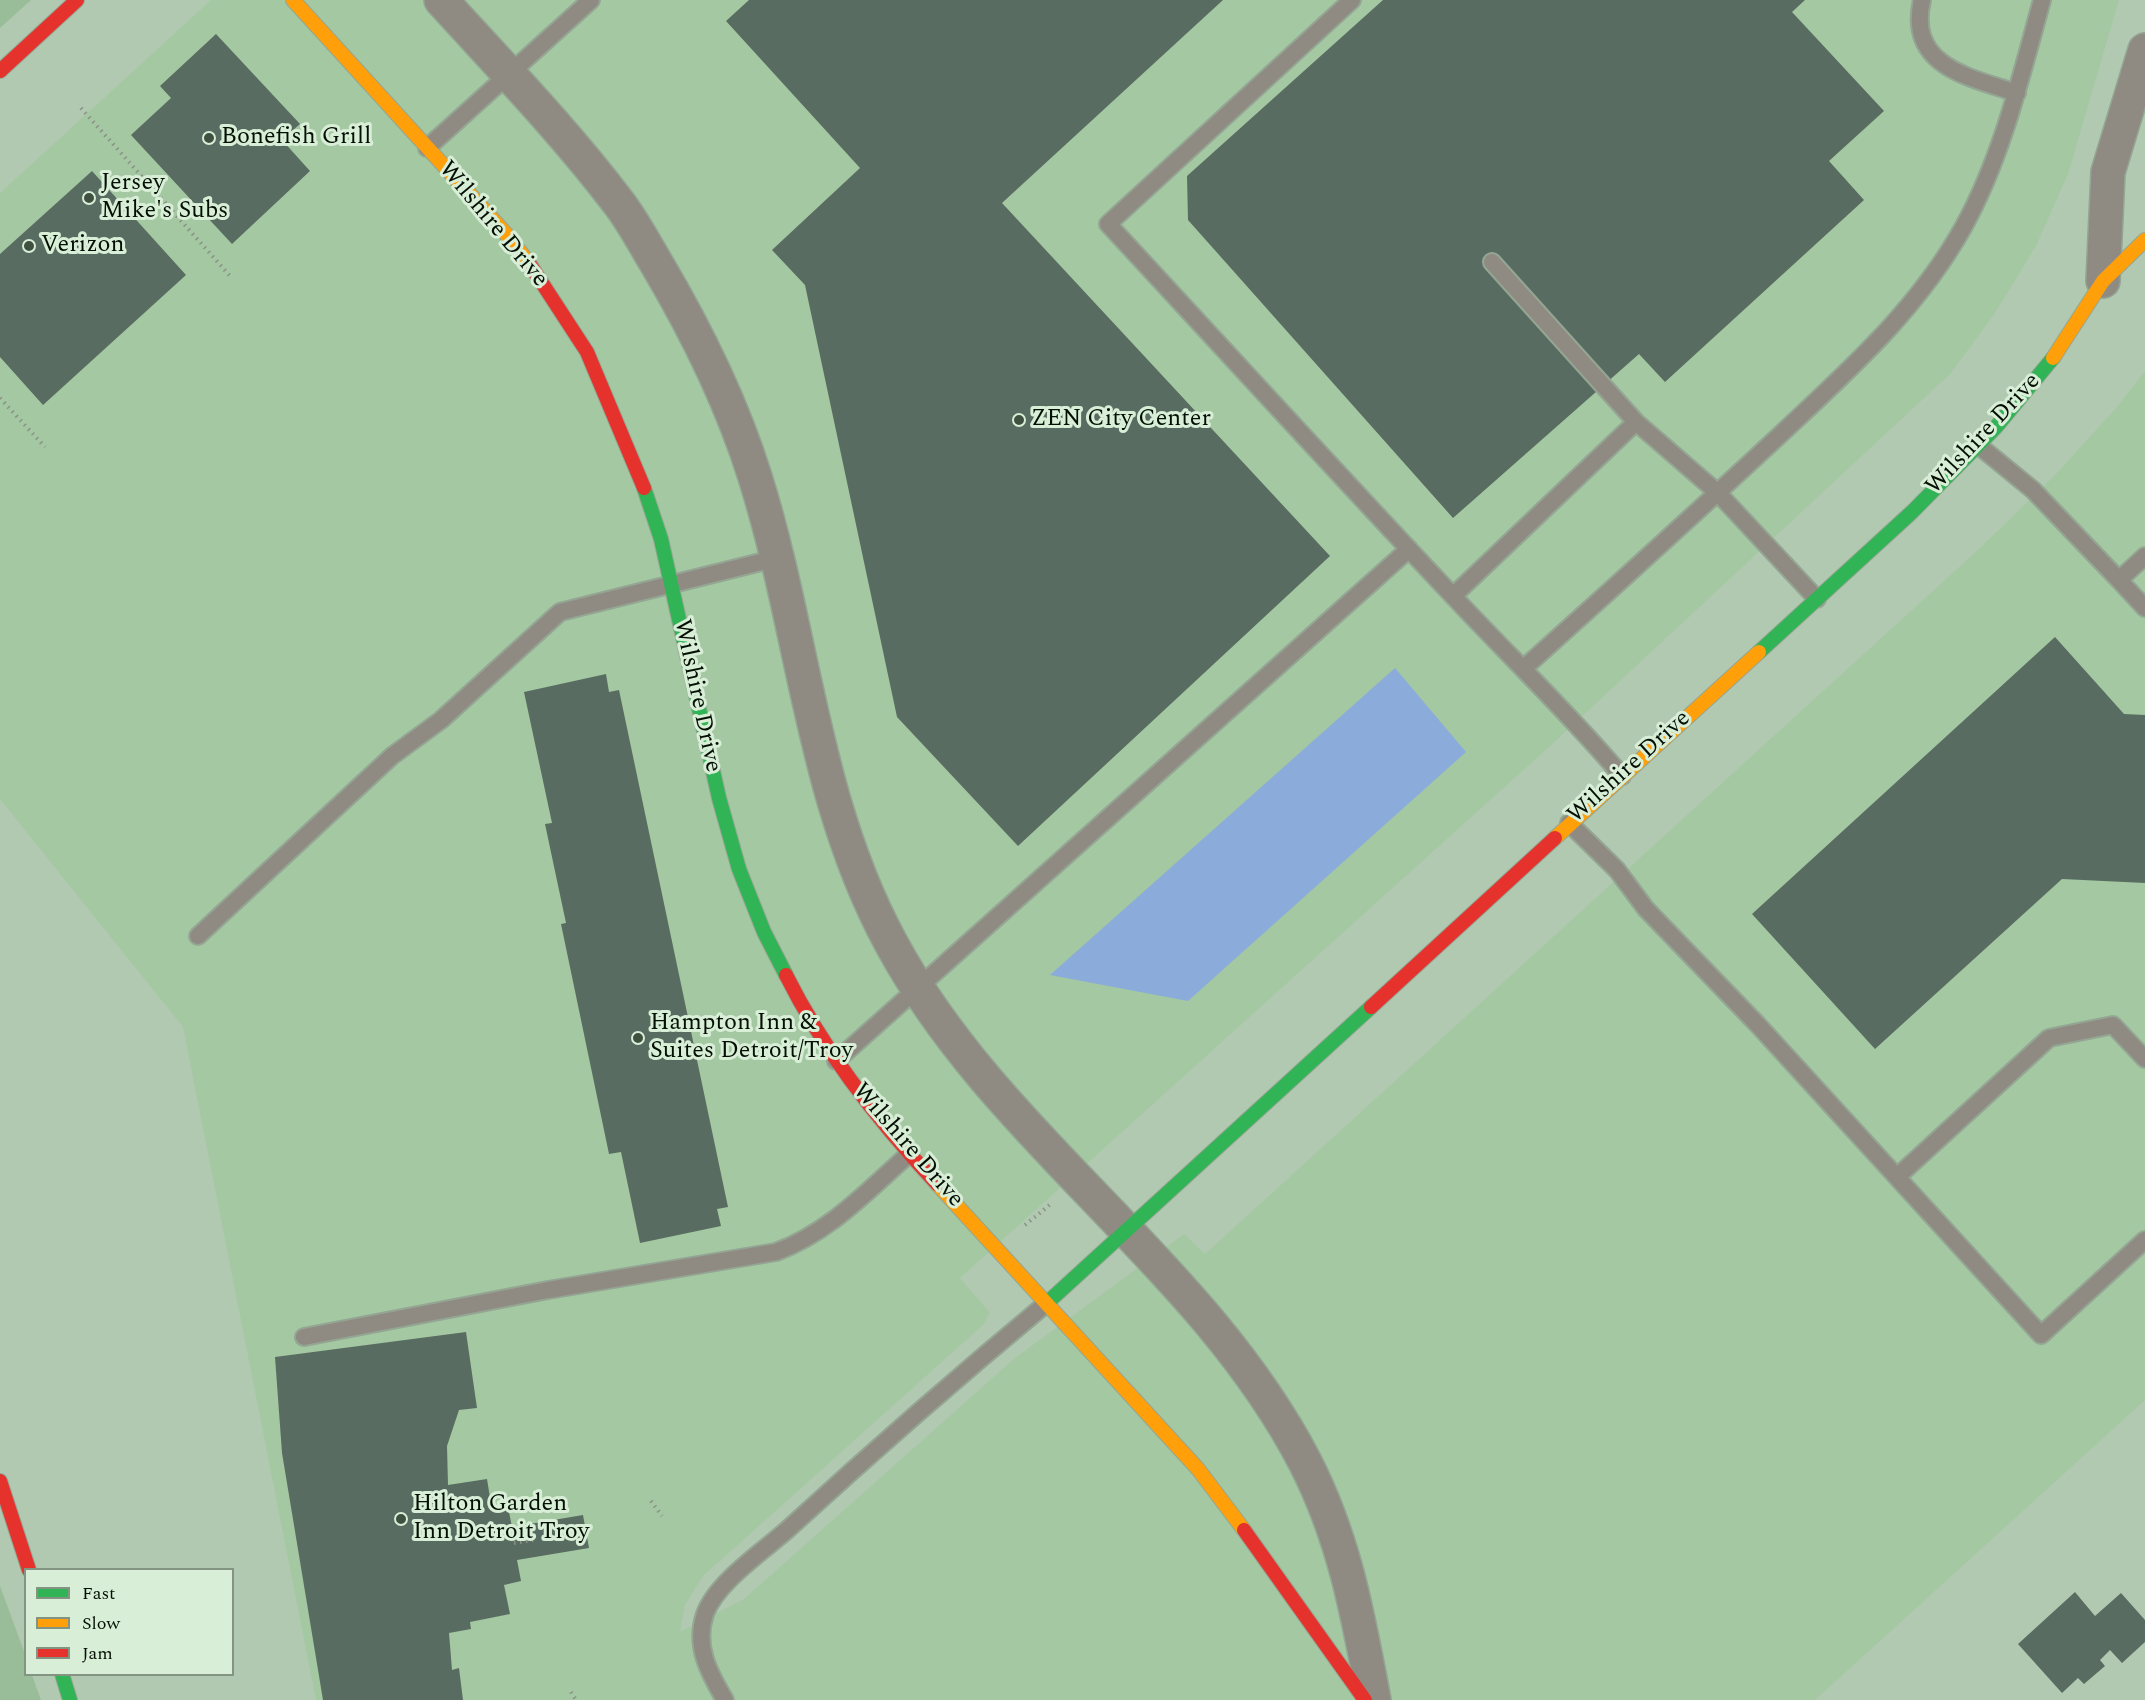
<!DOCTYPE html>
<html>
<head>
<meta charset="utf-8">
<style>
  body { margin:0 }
  #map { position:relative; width:2145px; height:1700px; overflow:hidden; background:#b2c9b1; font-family:Spectral,serif }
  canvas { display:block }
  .legend { position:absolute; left:24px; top:1568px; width:210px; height:108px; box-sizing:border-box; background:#d8eed7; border:2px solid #839582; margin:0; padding:8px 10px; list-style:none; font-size:18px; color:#030f03 }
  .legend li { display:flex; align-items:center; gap:12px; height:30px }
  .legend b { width:30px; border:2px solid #839582 }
</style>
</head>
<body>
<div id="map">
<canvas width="2145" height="1700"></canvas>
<ul class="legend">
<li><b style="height:8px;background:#30b455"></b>Fast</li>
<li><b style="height:8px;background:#ff9f0a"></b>Slow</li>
<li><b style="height:8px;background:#e5322d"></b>Jam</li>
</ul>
</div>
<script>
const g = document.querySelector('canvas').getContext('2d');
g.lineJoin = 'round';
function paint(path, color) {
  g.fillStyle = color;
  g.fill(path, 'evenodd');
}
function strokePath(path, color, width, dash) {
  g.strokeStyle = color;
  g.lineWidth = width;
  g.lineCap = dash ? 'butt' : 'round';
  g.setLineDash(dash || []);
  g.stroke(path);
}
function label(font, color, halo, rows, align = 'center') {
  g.font = font + ' Spectral,serif';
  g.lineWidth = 6;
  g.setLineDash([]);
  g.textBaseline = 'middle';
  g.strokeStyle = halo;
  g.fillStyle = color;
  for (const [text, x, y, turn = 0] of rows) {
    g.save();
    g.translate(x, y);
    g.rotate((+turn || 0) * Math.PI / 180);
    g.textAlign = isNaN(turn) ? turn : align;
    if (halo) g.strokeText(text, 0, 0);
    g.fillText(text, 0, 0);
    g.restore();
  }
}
paint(new Path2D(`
  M211,0h1908l-51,174 -32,72 -41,67 -44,60 -402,374 -589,531 30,35 -7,12 -280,251 -18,29 -5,27 64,-33 271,-241 169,-124 21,20 774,-705 76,-74 61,-67 29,-37v1029l-330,300h-1499l-133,-673 -183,-228v-606z`), '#a4c8a2');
paint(new Path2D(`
  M0,0h31l-31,28z
  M0,1586l25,68 1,20 6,1 9,25h-41z`), '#99bd98');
paint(new Path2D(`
  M1395,668l71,84 -278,249 -138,-26z`), '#8bacda');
paint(new Path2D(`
  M749,0h474l-221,203 328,353 -312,290 -121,-129 -92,-432 -33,-35 88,-82 -134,-147z
  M1383,0h422l-13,12 92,99 -55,50 35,39 -199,182 -26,-28 -186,164 -265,-298 -1,-44z
  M216,34l84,90 -18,16 28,31 -78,73 -101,-109 40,-37 -11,-12z
  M92,171l94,104 -143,130 -43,-48v-103z
  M2055,637l69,77 21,1v168l-83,-4 -187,170 -123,-135z
  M606,674l3,18 10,-2 109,517 -11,2 4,17 -81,17 -19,-91 -12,2 -48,-230 5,-1 -21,-99 7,-1 -28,-131z
  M466,1332l11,76 -18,2 -12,36 1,39 39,-6 5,31 16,-3 4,20 71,-12 6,33 -72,12 4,21 -17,4 6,29 -40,8 1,7 -22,4 3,37 7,-2 4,32h-140l-41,-247 -7,-96z
  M2075,1592l20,24 26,-23 24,27v22l-23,21 -12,-13 -10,10 5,6 -21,18 -6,-6 -16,15 -44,-49z`), '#596c61');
const lane = new Path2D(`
  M1352,0l-244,224c114,123 228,248 343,370 57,61 117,118 171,182
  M1922,0c-15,66 46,77 95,93
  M427,148l164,-148
  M1492,262l144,160 82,71 99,106
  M1978,445l55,45 86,90 26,-24
  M2119,580l26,28
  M1453,596l183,-174
  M1524,668c87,-78 173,-156 258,-235 68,-64 136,-124 182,-207 38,-69 57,-150 78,-226
  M1569,823l48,47 29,39 112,116 283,310 104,-95
  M198,936l194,-180 49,-36 119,-108 217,-54
  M836,1061l573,-512
  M1897,1177l152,-139 64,-13 32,34
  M304,1337l244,-47 228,-38c54,-20 91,-61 133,-98
  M725,1700c-16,-27 -31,-54 -20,-86 11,-31 57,-62 82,-84 85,-78 172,-154 261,-228`);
const street = new Path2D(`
  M441,0c60,66 123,131 177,202 14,18 25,39 37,59 41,69 76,139 100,216 49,155 57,321 136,466 106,197 311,320 414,519 40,78 53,154 69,238
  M2103,281l5,-109 37,-122`);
const fast = new Path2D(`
  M644,488l17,51 58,259 20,71 25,63 22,43
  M1759,652l153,-140 84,-85 57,-69
  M1048,1302l323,-295
  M62,1674l8,26`);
const slow = new Path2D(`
  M293,0l214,235 22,28
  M2053,358l50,-77 42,-41
  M1555,838l204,-186
  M938,1185l260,284 46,61`);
const jam = new Path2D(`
  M0,71l77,-71
  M529,263l58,89 57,136
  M786,975c39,78 93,147 152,210
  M1371,1007l184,-169
  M0,1481l29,89
  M1244,1530l121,170`);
strokePath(lane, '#94a693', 20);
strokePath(street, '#94a693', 36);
strokePath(fast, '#94a693', 16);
strokePath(slow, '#94a693', 16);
strokePath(jam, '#94a693', 16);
strokePath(new Path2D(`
  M81,108l149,168
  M0,398l45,49
  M1025,1225l27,-22
  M651,1501l11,15
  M514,1543l19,-3
  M571,1692l5,8`), '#8b9286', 4, [1.5, 4.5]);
strokePath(lane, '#8f8b83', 16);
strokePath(street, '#8f8b83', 33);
strokePath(fast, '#30b455', 14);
strokePath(slow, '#ff9f0a', 14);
strokePath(jam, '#e5322d', 14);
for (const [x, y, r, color] of [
  [209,138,6,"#405040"],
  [89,198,6,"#405040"],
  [29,246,6,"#405040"],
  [1019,420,6,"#405040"],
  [638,1038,6,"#405040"],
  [401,1519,6,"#405040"]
]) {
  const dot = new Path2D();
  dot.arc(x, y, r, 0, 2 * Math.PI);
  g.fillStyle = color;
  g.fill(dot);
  strokePath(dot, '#d8eed7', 2);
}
label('24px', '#030f03', '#d8eed7', [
  ["Bonefish Grill",221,138],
  ["Jersey",101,184],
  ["Mike's Subs",101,212],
  ["Verizon",41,246],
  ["ZEN City Center",1031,420],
  ["Hampton Inn &",650,1024],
  ["Suites Detroit/Troy",650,1052],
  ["Hilton Garden",413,1505],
  ["Inn Detroit Troy",413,1533]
], 'left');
label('24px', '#030f03', '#d8eed7', [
  ["Wilshire Drive",492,225,50],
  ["Wilshire Drive",1984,435,-47],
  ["Wilshire Drive",696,696,78],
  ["Wilshire Drive",1630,768,-42],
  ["Wilshire Drive",907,1146,49]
]);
</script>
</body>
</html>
